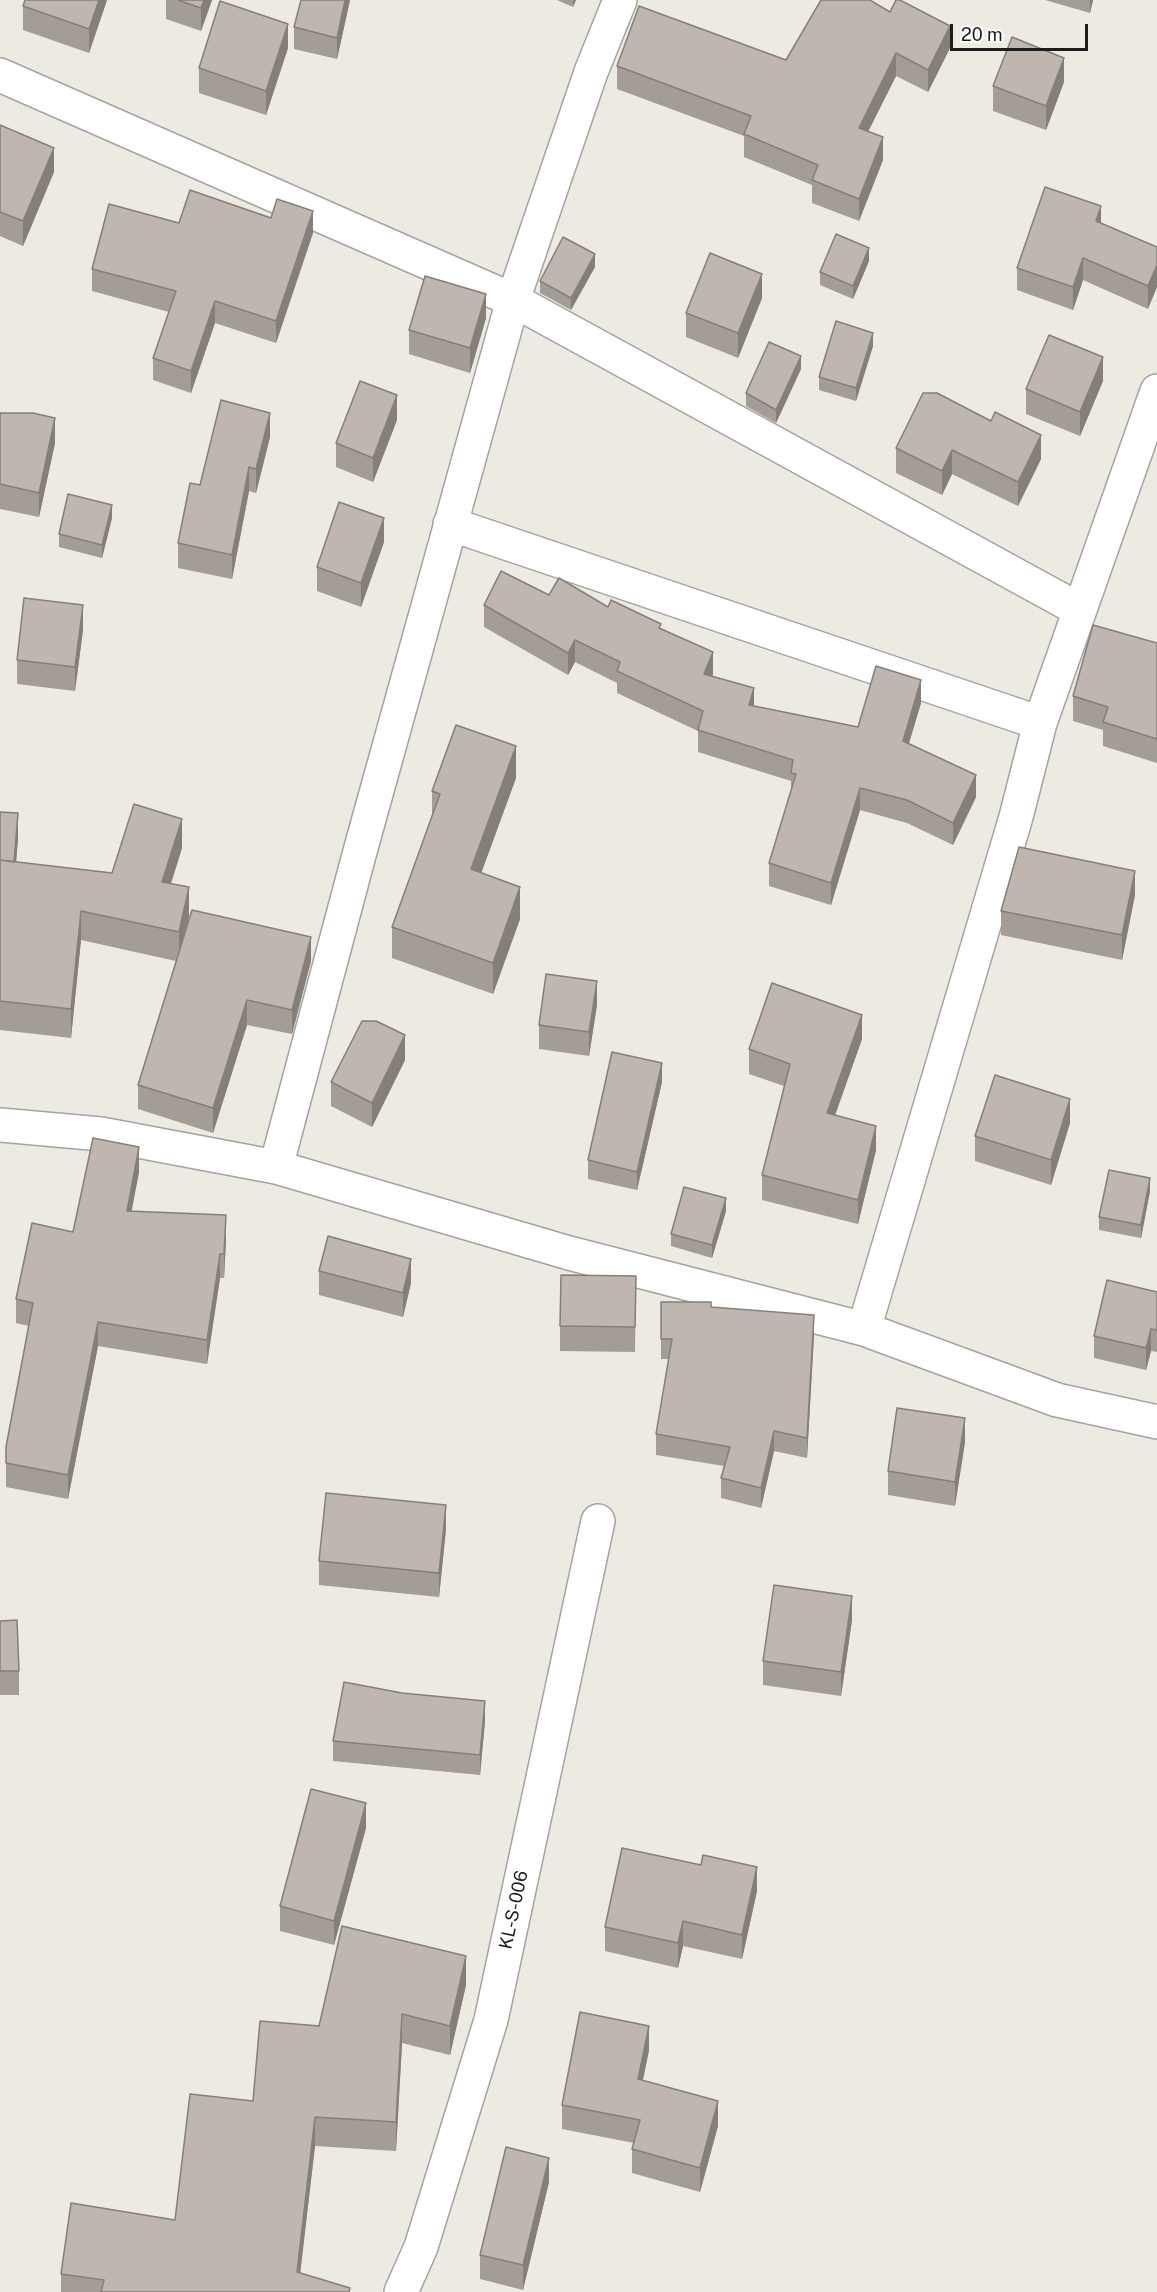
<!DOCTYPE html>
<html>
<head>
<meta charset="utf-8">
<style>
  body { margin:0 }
  #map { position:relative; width:1157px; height:2292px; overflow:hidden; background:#edeae2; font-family:"Public Sans",sans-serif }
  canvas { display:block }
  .scale { position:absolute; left:950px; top:24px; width:138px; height:27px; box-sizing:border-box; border:3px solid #1c1c1c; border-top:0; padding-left:8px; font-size:18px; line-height:21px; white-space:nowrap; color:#1c1c1c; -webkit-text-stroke:4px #fff; paint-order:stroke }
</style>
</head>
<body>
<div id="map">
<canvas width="1157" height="2292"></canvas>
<div class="scale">20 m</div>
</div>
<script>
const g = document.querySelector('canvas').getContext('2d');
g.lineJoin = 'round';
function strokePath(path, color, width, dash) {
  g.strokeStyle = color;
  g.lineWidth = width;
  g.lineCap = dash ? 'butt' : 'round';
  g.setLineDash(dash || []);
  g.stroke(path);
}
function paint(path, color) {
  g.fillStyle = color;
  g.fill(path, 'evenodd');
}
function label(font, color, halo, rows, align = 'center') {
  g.font = font + ' "Public Sans",sans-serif';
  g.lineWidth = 4.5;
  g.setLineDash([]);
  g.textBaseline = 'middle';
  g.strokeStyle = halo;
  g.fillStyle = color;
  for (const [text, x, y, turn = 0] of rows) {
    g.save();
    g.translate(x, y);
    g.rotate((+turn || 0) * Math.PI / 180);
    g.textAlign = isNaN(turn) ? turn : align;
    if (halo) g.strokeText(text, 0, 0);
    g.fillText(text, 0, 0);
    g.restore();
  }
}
const minor = new Path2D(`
  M0,75l513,225 565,309
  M450,524l590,199
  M0,1125l101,9 175,33 293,86 295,76 193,71 100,22
  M276,1167l83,-312 154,-555 78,-228 29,-72
  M864,1329l152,-512 24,-94 117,-332
  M401,2292l20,-45 70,-227 107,-499`);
strokePath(minor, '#a3a3a3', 36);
strokePath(minor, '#fff', 33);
paint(new Path2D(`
  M25,0h82l-18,53 -66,-23v-24z
  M166,0h46l-11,31 -35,-12z
  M350,0l-13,59 -43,-10v-22z
  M557,0h19l-3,7z
  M1045,0h48l-3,13z
  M288,48l-22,67 -67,-22v-25z
  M950,48l-22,44 -32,-16 -28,55 15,29 -24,61 -47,-18v-18l-68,-28v-21l-127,-47v-23l169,-6z
  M1064,82l-18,48 -53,-19v-25z
  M0,125l54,47 -31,74 -23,-10z
  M179,223l134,10 -37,110 -61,-20 -24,70 -38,-13v-22l16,-46 -77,-21v-22z
  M1101,223l56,24 -9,62 -65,-29 -10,30 -56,-20v-22z
  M869,261l-16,38 -33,-14v-13z
  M595,267l-24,43 -31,-17v-12z
  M762,298l-24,60 -52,-21v-24z
  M486,318l-16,55 -61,-19v-24z
  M873,346l-17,55 -37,-11v-13z
  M801,369l-25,54 -30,-17v-13z
  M1103,381l-23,55 -54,-22v-25z
  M0,413l55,30 -16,74 -39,-8z
  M397,420l-24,62 -37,-15v-24z
  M991,421l50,38 -23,47 -66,-32 -10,21 -46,-22v-25z
  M270,437l-14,56 -7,-2 -17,88 -54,-11v-25l22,-58z
  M112,518l-10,40 -43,-11v-13z
  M384,542l-23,65 -44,-16v-24z
  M549,595l59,12 53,21 52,46 -1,2 42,30 104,21 63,-24 -12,40 67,54 -23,48 -46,-22 -47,-13 -29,95 -62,-19v-23l22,-73v-9l-93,-29v-21l-81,-38v-10l-42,-21 -7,13 -84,-48v-22z
  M83,630l-8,61 -58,-7v-24z
  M1157,643v120l-54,-17v-16l-30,-9v-25z
  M516,778l-35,95 39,46 -27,75 -101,-36v-31l40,-111v-25z
  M0,812l18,26 -2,24 96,11 70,-25 -11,36 18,32 -4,15 126,30 -19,73 -45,-9 -34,108 -75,-24v-24l38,-124 -95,-21 -10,98 -71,-8z
  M1135,895l-13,65 -121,-25v-24z
  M597,1005l-8,51 -50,-7v-24z
  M862,1039l-27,76 41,35 -18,74 -96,-24v-25l22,-89 -35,-12v-25z
  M405,1060l-33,67 -41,-21v-24z
  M662,1082l-25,108 -49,-11v-19z
  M1070,1123l-19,62 -76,-24v-25z
  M139,1172l-8,39 95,29 -2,38h-4l-13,86 -109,-18 -30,153 -62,-12v-40l23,-121 -13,-3v-24l57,-67z
  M1150,1191l-9,47 -42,-8v-13z
  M726,1211l-14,47 -41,-12v-12z
  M319,1271l92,12 -8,34 -84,-22z
  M636,1276l-1,76 -75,-1v-25z
  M1157,1292v60l-6,-1 -5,19 -52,-12v-22z
  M661,1302l50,5 103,28 -7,123 -33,-7 -13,57 -40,-10v-20l3,-12 -68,-11v-21l13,-75h-8z
  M965,1442l-10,64 -67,-11v-24z
  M446,1529l-7,68 -120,-12v-24z
  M852,1620l-11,76 -78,-11v-24z
  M0,1621l19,50v24h-19z
  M485,1721l-5,54 -147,-14v-20z
  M366,1828l-32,117 -54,-14v-25z
  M757,1891l-15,68 -59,-13 -5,22 -73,-17v-24z
  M466,1985l-16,70 -48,-12 -6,108 -81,-5 -15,127 50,19h-289v-18l114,-54 78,-119 66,-75z
  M649,2050l-6,30 75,46 -18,66 -68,-19v-24l2,-6 -72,-14v-24z
  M549,2182l-26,108 -43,-11v-24z`), '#a39d96');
paint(new Path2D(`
  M99,0h8l-18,53v-24z
  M204,0h8l-11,31v-23z
  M345,0h5l-13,59v-21z
  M573,0h3l-3,7z
  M1090,0h3l-3,13z
  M288,24v24l-22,67v-24z
  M950,26v22l-22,44v-22z
  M896,53v23l-37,74v-22z
  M1064,58v24l-18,48v-24z
  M883,137v23l-24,61v-22z
  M54,148v24l-31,74v-25z
  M1101,206v23l-5,-8z
  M313,211v22l-37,110v-22z
  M869,248v13l-16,38v-13z
  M595,254v13l-24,43v-12z
  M1083,258v22l-10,30v-23z
  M1157,265v22l-9,22v-23z
  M762,274v24l-24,60v-25z
  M486,294v24l-16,55v-25z
  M215,301v22l-24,70v-22z
  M873,333v13l-17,55v-13z
  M801,356v13l-25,54v-13z
  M1103,357v24l-23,55v-24z
  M397,395v25l-24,62v-24z
  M270,413v24l-14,56v-24z
  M55,418v25l-16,74v-24z
  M1041,435v24l-23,47v-24z
  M952,450v24l-10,21v-24z
  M249,467v24l-17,88v-24z
  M112,505v13l-10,40v-13z
  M384,518v24l-23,65v-24z
  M83,605v25l-8,61v-24z
  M575,640v22l-7,13v-22z
  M713,652v22l-9,22v-22z
  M921,680v23l-18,60v-22z
  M754,688v22l-5,-5z
  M516,746v32l-45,123v-32z
  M976,775v22l-23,48v-22z
  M860,788v22l-29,95v-22z
  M18,813v25l-4,51v-24z
  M182,819v29l-20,63v-29z
  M1135,871v24l-13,65v-25z
  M189,887v29l-10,45v-29z
  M520,887v32l-27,75v-31z
  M81,911v29l-10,98v-29z
  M311,937v24l-19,73v-24z
  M597,981v24l-8,51v-24z
  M247,1000v25l-34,108v-25z
  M862,1015v24l-35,99v-25z
  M405,1035v25l-33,67v-24z
  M662,1063v19l-25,108v-18z
  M1070,1099v24l-19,62v-25z
  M876,1126v24l-18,74v-24z
  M139,1147v25l-12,64v-25z
  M1150,1178v13l-9,47v-13z
  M726,1198v13l-14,47v-13z
  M226,1215v25l-2,38v-24z
  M220,1254v24l-13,86v-24z
  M411,1259v24l-8,34v-24z
  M814,1315v20l-7,123v-20z
  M98,1322v24l-30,153v-24z
  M1151,1329v22l-5,19v-22z
  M965,1418v24l-10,64v-24z
  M774,1431v20l-13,57v-20z
  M446,1505v24l-7,68v-24z
  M852,1596v24l-11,76v-24z
  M485,1701v20l-5,54v-20z
  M366,1803v25l-32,117v-24z
  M757,1867v24l-15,68v-24z
  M683,1921v25l-5,22v-25z
  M466,1956v29l-16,70v-29z
  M402,2014v29l-6,108v-29z
  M649,2026v24l-11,53v-24z
  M718,2101v25l-18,66v-24z
  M315,2117v29l-17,146 -1,-20z
  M549,2158v24l-26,108v-25z`), '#857f7a');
const building = new Path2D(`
  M25,0h74l-10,29 -66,-23z
  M178,0h26l-3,8z
  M301,0h44l-8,38 -43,-11z
  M821,0h49l20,12 6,-12h4l50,26 -22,44 -32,-17 -37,75 24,9 -24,62 -47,-19 6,-15 -74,-31 7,-18 -134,-50 22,-60 147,54z
  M220,1l68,23 -22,67 -67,-23z
  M1012,37l52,21 -18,48 -53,-20z
  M0,125l54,23 -31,73 -23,-9z
  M1045,187l56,19 -5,15 61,26v18l-9,21 -65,-28 -10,29 -56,-19z
  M190,190l81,28 6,-19 36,12 -37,110 -61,-20 -24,70 -38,-13 23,-67 -84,-22 17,-65 70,19z
  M836,234l33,14 -16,38 -33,-14z
  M563,237l32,17 -24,44 -31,-17z
  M710,253l52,21 -24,59 -52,-20z
  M425,276l61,18 -16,54 -61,-18z
  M836,321l37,12 -17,55 -37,-11z
  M1049,335l54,22 -23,55 -54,-23z
  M769,342l32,14 -25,54 -30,-17z
  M360,381l37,14 -24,63 -37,-15z
  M923,393h14l54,28 4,-9 46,23 -23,47 -66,-32 -10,21 -46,-23z
  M221,400l49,13 -14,56 -7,-2 -17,88 -54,-12 12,-60 10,2z
  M0,413h33l22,5 -16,75 -39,-9z
  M68,494l44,11 -10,40 -43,-11z
  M339,502l45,16 -23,65 -44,-16z
  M501,571l48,24 10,-17 49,29 3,-7 50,24 -2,4 54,24 -9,22 50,14 -5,17 109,22 18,-61 45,14 -18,61 73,34 -23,48 -46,-23 -47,-12 -29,95 -62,-20 27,-89 -5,-1 2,-13 -95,-30 5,-19 -86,-40 3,-9 -45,-22 -7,13 -84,-48z
  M24,598l59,7 -8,62 -58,-7z
  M1093,625l64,18v96l-54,-17 5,-15 -35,-11z
  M456,725l60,21 -45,123 49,18 -27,76 -101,-36 48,-133 -8,-3z
  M134,804l48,15 -20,63 27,5 -10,45 -98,-21 -10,98 -71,-8v-141l112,13z
  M0,812l18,1 -4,49 -14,-2z
  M1019,847l116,24 -13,64 -121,-24z
  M192,910l119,27 -19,73 -45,-10 -34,108 -75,-23z
  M546,974l51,7 -8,51 -50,-7z
  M772,983l90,32 -35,98 49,13 -18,74 -96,-25 28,-111 -41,-15z
  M362,1021h14l29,14 -33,68 -41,-21z
  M612,1052l50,11 -25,109 -49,-12z
  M995,1075l75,24 -19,61 -76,-24z
  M93,1138l46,9 -12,64 99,4 -2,39h-4l-13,86 -109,-18 -30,153 -62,-12v-16l27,-144 -17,-4 16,-76 41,9z
  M1109,1170l41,8 -9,47 -42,-8z
  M684,1187l42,11 -14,47 -41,-11z
  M328,1236l83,23 -8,34 -84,-22z
  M561,1275l75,1 -1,51 -75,-1z
  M1107,1280l50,12v38l-6,-1 -5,19 -52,-12z
  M661,1302h50v5l103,8 -7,123 -33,-7 -13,57 -40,-10 9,-31 -74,-13 16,-95h-11z
  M897,1408l68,10 -10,64 -67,-11z
  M326,1493l120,12 -7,68 -120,-12z
  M774,1585l78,11 -11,76 -78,-11z
  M17,1620l2,51h-19v-50z
  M344,1682l58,11 83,8 -5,54 -147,-14z
  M311,1789l55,14 -32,118 -54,-15z
  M622,1848l79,17 2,-10 54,12 -15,68 -59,-14 -5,22 -73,-16z
  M342,1926l124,30 -16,70 -48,-12 -6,108 -81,-5 -18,155 53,16 -1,4h-248l3,-12 -43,-6 10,-71 104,17 15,-126 63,7 7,-80 59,5z
  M580,2012l69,14 -11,53 80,22 -18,67 -68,-19 8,-29 -78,-15z
  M506,2147l43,11 -26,107 -43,-10z`);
paint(building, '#beb6af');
strokePath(building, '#857f7a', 1.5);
label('18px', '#1c1c1c', '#fff', [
  ["KL-S-006",514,1910,-78]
]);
</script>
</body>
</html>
